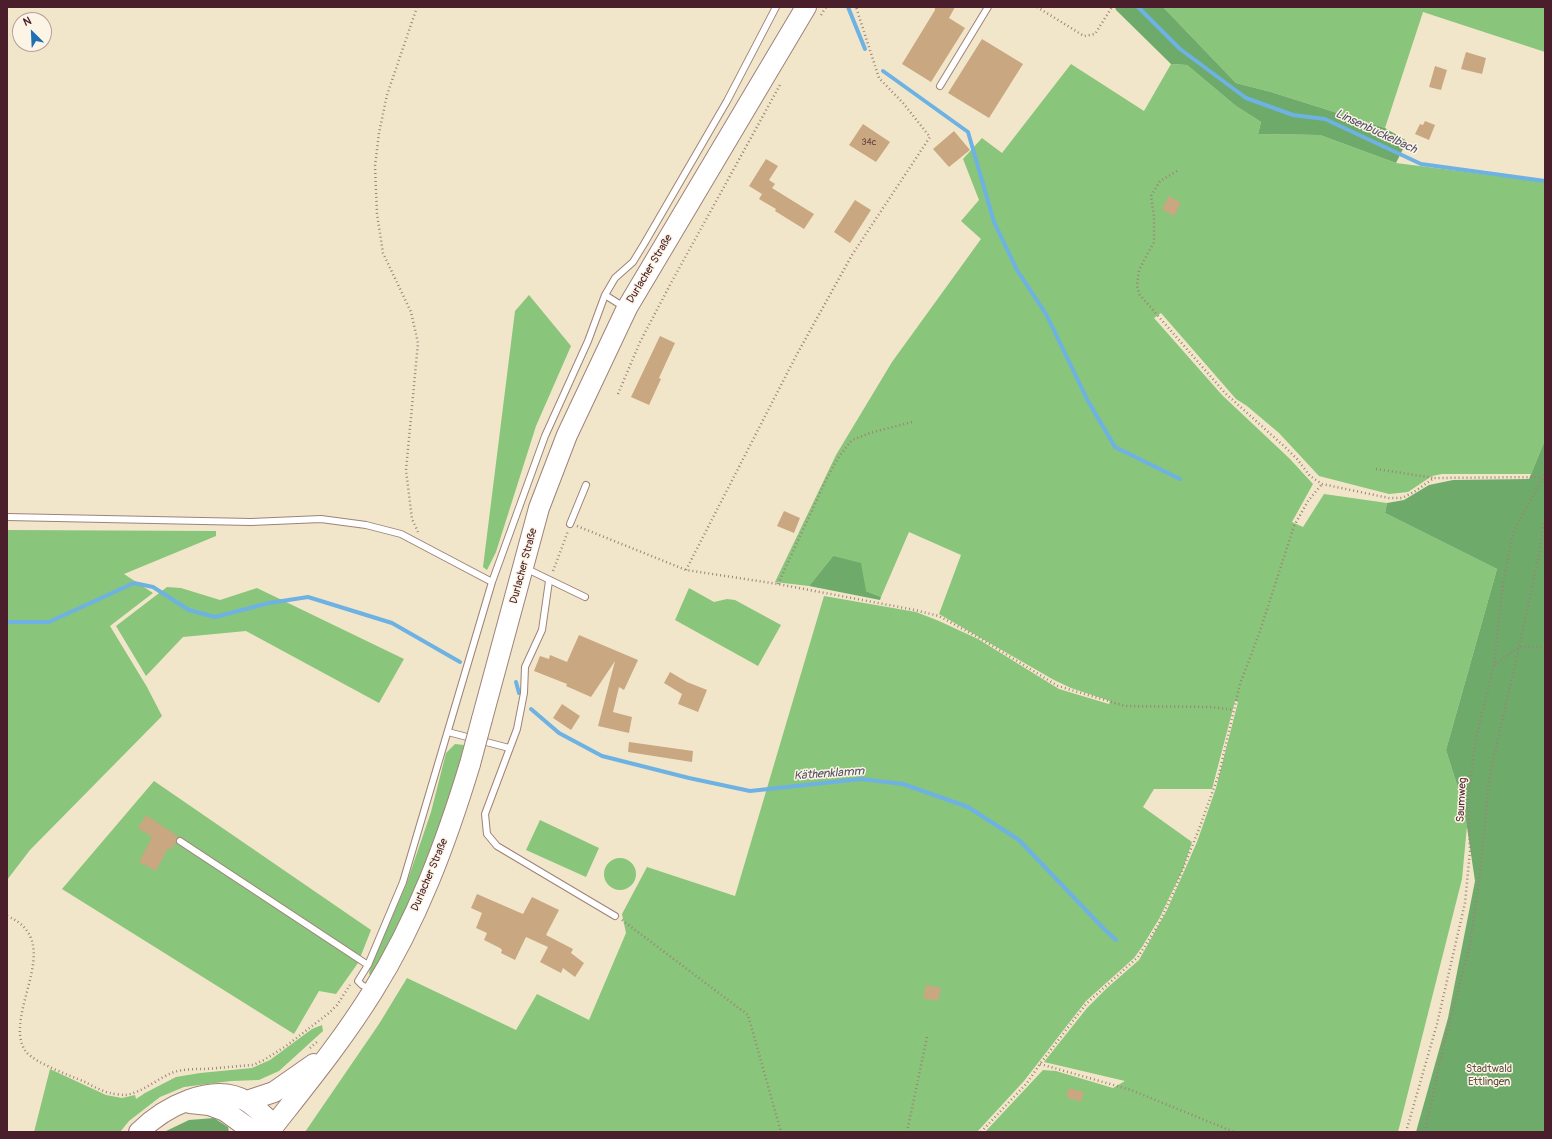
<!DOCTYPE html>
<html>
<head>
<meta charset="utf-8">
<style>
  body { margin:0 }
  #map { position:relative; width:1552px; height:1139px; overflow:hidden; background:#f2e6ca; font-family:Pangolin,sans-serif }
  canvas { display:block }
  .frame { position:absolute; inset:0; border:8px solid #4a1f2b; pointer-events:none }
  .north { position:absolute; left:12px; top:12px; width:40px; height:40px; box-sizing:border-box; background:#fcf5e5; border:1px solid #b59f9b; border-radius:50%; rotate:336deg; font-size:11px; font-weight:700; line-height:16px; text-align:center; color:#4a1f2b }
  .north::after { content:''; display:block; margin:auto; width:14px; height:18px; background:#1f6fb2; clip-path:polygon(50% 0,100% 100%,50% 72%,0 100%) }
</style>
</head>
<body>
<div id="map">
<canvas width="1552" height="1139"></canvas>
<div class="frame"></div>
<div class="north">N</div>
</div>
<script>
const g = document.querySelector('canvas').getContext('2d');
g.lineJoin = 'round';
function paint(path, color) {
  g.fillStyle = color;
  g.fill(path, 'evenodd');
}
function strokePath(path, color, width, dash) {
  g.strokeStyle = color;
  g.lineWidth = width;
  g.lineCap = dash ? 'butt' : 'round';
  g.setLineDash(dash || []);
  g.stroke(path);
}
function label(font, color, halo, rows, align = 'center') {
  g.font = font + ' Pangolin,sans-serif';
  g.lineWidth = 3;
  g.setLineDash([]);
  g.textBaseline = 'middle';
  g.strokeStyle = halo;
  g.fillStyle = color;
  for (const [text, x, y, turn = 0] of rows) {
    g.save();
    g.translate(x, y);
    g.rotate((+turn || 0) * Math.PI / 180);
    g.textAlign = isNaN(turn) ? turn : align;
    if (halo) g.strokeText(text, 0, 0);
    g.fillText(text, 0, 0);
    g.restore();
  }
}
paint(new Path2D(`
  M1163,7h382v45l-122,-40 -38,116 -114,-36 -35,-9z
  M1071,64l73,47 27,-47 16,1 49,41 25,16 -3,12 62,1 76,28 149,19v258l-14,34h-89l-10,2 -24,16 -19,2 -70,-18 -40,-43 -32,-27 -11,-7 -75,-86 -7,5 68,77 68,64 23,25 -21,38 11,5 21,-33 63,9 -2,10 112,56 -51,181 18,57 3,19 -5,53 -64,253h-413l58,-62 13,1 57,17 12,-7 -81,-19 43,-54 20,-20 32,-28 28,-50 30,-68 19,-54 22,-86 -3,-1 -23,88h-58l-11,18 49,35 -9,27 -24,50 -17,28 -8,11 -48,43 -62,80 -47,51h-672l74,-108 28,-46 109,52 21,-36 52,26 37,-87 -4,-19 25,-47 88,29 89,-300 92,16 23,9 39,18 81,50 50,15 1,-3 -39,-13 -17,-8 -115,-66 22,-59 -52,-23 -28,65 -15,-6 -33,-35 -24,30 -34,-4 61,-127 56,-93 89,-123 -20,-18 18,-21 -16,-41 19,-21 20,15z
  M529,295l42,51 -35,80 -40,126 -9,18 -4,-3 32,-256z
  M7,530l209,1v5l-92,38 29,19 -43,33 37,61 15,29 -132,134 -23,30z
  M167,587l14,1 39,12 37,-12 147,71 -25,44 -133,-72 -63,6 -37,39 -30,-50z
  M689,588l25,14 13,-3 8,1 46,25 -23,41 -83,-46z
  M455,744l9,1 -16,61 -16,44 -35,82 -26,43 -2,-1 1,-6 36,-83 25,-73 15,-59z
  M154,781l217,149 -13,33 -22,31 -17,-3 -25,43 -232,-145z
  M540,820l59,28 -13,29 -60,-27z
  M604 874a16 16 0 1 1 32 0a16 16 0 1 1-32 0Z
  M322,1025l1,6 -44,40 -20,9 -28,1 -47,6 -24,10 -31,24 -9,11h-86l16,-63 56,26 16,3 13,-3 1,4 9,-6 31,-16 24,-4 52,-5 18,-8 42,-31z`), '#89c57a');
paint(new Path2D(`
  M1115,7h48l73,76 35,9 114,36 22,13 -11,22 -76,-28 -62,-1 3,-12 -25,-16 -49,-41 -16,-1 -55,-54z
  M1545,440v692h-129l32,-114 27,-137 -11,-74 -18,-57 51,-181 -112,-56 2,-10 17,-3 25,-15 24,-5 76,-1z
  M833,556l28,7 5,28 15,6 -1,3 -71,-14z
  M214,1118l14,9 1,5h-65l25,-12z`), '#6eaa6a');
strokePath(new Path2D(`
  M848,7l17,42
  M1138,7l42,42 66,49 47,17 32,4 96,45 124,17
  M883,71l85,61 26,90 23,48 29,44 42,87 27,46 65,32
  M7,622h42l85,-39 19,4 36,23 26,7 54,-14 39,-6 84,26 68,39
  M516,682l3,11
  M531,709l28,24 43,23 87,22 61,13 111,-12 42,5 65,23 51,33 85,89 12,11`), '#6db2e3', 4);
paint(new Path2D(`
  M935,7h20l-6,11 16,10 -34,54 -29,-18 33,-54z
  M982,39l41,25 -34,54 -41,-25z
  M1466,52l20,6 -4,16 -21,-5z
  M1435,66l12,4 -6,20 -12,-3z
  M1425,121l10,4 -6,15 -14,-6 5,-10 3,1z
  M863,124l27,18 -14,20 -27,-17z
  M954,131l16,19 -21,17 -16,-18z
  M766,159l12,7 -9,14 6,4 -3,4 42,26 -10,15 -29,-18 1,-2 -17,-10 3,-5 -13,-8z
  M1169,196l12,7 -7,13 -12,-7z
  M855,200l16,10 -21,33 -16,-11z
  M660,336l15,7 -16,35 2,1 -12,26 -18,-8z
  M784,511l16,7 -6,15 -17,-7z
  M579,635l59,25 -14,30 -5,-3 -6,25 19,5 -3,16 -31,-7 17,-65 -24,36 -25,-11 1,-2 -33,-13 6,-15 9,3 1,-4 17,7z
  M670,672l17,10 20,8 -9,22 -20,-8 4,-10 -18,-11z
  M562,704l18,12 -9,14 -18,-12z
  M629,742l64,9 -1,11 -64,-10z
  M146,815l33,22 -3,2v3l-5,8 -3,-2 -12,23 -17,-9 13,-25 -14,-9z
  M477,894l46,20 9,-17 27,13 -13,25 27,14 -2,4 13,10 -9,14 -12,-9 -2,5 -21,-11 8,-15 -22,-10 -11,23 -14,-7 1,-3 -2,-2 -16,-8 3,-7 -11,-5 6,-15 -11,-5z
  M926,985l15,3 -3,13 -15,-3z
  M1069,1088l15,4 -3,10 -15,-5z`), '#c9a780');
const service = new Path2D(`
  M940,86l48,-79
  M605,295l19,12
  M7,517l244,5 70,-3 45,6 35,9 91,48
  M570,524l16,-39
  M525,568l60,29
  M549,581l-7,49 -17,37 -1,26 -7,36 -32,85 2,20 10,12 118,70
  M448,732l61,16
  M180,841l188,124
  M371,990l-9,-5 -4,-4 10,-16 35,-83 89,-300 53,-146 43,-95 17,-46 10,-17 18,-16 11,-18 83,-143 49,-94`);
const primary = new Path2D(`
  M482,719l57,-211 28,-73 60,-127 179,-301
  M247,1101l27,-9 40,-28
  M190,1103l19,2 16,6 29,21
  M139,1132c24,-24 73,-51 107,-31 10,6 19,16 28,24
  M269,1132c36,-46 73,-91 104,-141 44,-70 73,-148 97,-227`);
strokePath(service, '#9e827a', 8);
strokePath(primary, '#9e827a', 22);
strokePath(new Path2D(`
  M417,7l-30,88 -8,38 -4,33 2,48 6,39 28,59 7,31 -12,127 6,49 6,13
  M1037,7l47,29 11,-2 17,-27
  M821,15l5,-8
  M1177,171l-17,10 -9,15 3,21v25l-15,28 -2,15 2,9 86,99 61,55 11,11 13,17 12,8 67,14h13l12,-6 20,-14 109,-1
  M618,394l22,-52 31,-59 109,-198
  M1376,469l58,9
  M577,526l109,44 92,14 137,26 24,6 42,23 77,47 67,20 87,1 22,3
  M686,570l110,-214 56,-101 78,-118 -27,-34 -24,-25 -23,-71
  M553,571l15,-40
  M778,584l48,-104 12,-22 14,-18 18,-7 42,-11
  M1494,665l25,-18h26
  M7,916c62,26 -7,99 19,136 11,12 43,23 59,30 8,4 16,9 25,11 4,1 11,2 15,2 17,-2 33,-17 49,-23 10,-3 21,-3 31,-3 16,-1 32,-3 48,-4l11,-5 22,-14 43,-33 8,-8 13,-20
  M622,920l126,95 33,117
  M310,1048l8,-7
  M1040,1064l91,26 103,42
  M907,1132l20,-95
  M981,1132l46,-49 13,-19 46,-60 52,-47 20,-32 17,-36 24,-60 20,-55 21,-90 20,-53 34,-105 14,-25 14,-17
  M1406,1132l31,-108 28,-121 5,-52 -2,-50 8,-64 18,-72 9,-82 11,-53 31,-56
  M1425,1132l18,-84 27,-103 11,-80 8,-86 30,-132 20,-92 4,-29 2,-6`), '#9e827a', 2.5, [1, 3]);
strokePath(service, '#fff', 6);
strokePath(primary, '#fff', 20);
const primaryBridge = new Path2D(`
  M470,764l12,-45`);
strokePath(primaryBridge, '#9e827a', 22, []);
strokePath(primaryBridge, '#fff', 20);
label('9px', '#6a4140', null, [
  ["34c",869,143]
]);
label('11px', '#4a1f2b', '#fcf5e5', [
  ["Durlacher Straße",650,269,-59],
  ["Durlacher Straße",524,566,-75],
  ["Saumweg",1462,800,-87],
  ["Durlacher Straße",430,875,-67]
]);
label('11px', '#5d5143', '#fcf5e5', [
  ["Stadtwald",1489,1069],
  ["Ettlingen",1489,1082]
]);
label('italic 12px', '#56526b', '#fcf5e5', [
  ["Linsenbuckelbach",1376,132,25],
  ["Käthenklamm",829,774,-4]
]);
</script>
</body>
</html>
